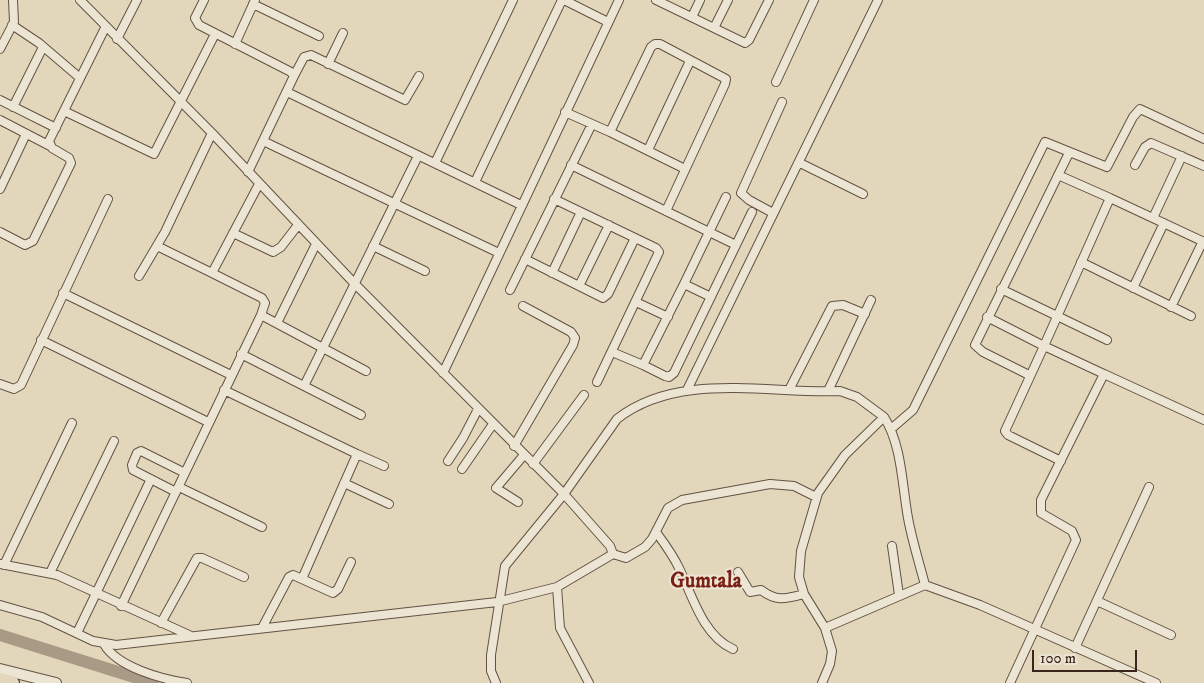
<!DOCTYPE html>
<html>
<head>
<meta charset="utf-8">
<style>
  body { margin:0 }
  #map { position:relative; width:1204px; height:683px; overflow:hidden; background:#e2d7bb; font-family:"IM FELL DW Pica",serif }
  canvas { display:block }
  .scale { position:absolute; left:1032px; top:650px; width:105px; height:22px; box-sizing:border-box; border:2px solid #3a241b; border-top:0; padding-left:6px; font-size:15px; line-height:18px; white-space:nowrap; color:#3a241b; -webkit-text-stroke:4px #ece5d3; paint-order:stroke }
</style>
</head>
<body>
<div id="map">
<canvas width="1204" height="683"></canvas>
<div class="scale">100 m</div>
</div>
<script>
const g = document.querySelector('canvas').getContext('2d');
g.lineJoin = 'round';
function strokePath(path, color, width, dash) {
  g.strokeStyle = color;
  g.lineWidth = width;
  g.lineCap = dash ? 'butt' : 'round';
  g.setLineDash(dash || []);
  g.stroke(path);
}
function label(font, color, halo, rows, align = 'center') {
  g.font = font + ' "IM FELL DW Pica",serif';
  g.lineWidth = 4;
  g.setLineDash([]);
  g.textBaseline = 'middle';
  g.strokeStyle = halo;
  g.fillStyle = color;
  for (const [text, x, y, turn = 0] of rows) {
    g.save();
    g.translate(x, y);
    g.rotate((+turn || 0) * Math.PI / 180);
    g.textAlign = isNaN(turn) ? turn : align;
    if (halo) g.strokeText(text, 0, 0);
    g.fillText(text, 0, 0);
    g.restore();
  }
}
strokePath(new Path2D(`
  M0,635l153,48`), '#a99a85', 12);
const minor = new Path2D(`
  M80,0l132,133 142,150 210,211 46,52 3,8 -56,33 3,41 29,55
  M204,0l-9,18 4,7 92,47 3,4 -46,96
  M564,0l44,22
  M656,0l89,43 4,-3 20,-40
  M253,4l66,32
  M692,17l8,-17
  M12,25l27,18 41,35
  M714,28l14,-28
  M117,39l20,-39
  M235,44l20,-44
  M0,49l14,-27 -1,-22
  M328,64l15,-31
  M294,76l10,-19 7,-2 94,45 14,-24
  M776,82l38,-82
  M287,92l234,113
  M0,100l56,28
  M13,107l30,-60
  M64,111l90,43 61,-120
  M565,112l45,20
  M0,120l50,26
  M263,141l236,112
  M648,150l42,-89
  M435,163l78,-163
  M800,163l63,31
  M571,165l165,80
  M1135,165l10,-18 6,-4 53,23
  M1058,175l52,23
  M475,182l87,-182
  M259,184l-47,89 50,25 3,5 -4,12
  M0,189l26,-55
  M554,199l102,49 3,4 -62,130
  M666,211l59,-127 1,-5 -66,-35h-5l-4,3 -41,85 75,37
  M773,213l-24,-13 -8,-7 41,-91
  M1153,218l29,-62
  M0,232l25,13 8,-4 38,-78 -2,-5 -17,-10 -3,-7 57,-115
  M233,233l40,19 8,-5 17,-22
  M157,246l55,27
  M373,246l52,25
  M525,259l78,39 5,-4 27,-56
  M1081,262l110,54
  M552,273l29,-61
  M139,276l26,-44 47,-99
  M684,284l42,-87
  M579,286l30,-61
  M1133,288l31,-65
  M1001,289l106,51
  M510,290l82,-166
  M63,293l168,82
  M636,302l32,15
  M1171,307l32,-66
  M987,317l57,29 -39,85 3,4 53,26
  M277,323l39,-79
  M41,340l167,82
  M612,352l31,13 41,-81 27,13
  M241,354l120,61
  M643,365l22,11 4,1 5,-4 78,-161
  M443,373l176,-373
  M1104,374l100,46
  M1029,375l-46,-23 -8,-7 93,-190
  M0,384l14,5 7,-4 87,-186
  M304,386l114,-230
  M224,390l133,64 -55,125
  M687,390l191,-390
  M789,390l43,-84 11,-1 22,9
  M828,391l43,-91
  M891,429l22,-19 132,-268 62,25 26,-50 7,-8 64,30
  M514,446l59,-101 2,-7 -4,-6 -48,-26
  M357,454l27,12
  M448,461l15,-23 15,-29
  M533,464l51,-69
  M462,469l31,-45
  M344,483l45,21
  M179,487l83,40
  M176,492l-43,-22 -1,-5 5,-12 4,-2 44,22
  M518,502l-22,-14 28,-33
  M656,532c8,11 17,23 23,36 13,27 24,68 54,81
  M892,546l7,49
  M613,554l13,4 19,-11 7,-8 16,-31 14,-8 88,-16 24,2 22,11
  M0,564l57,11 132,60
  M4,565l68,-142
  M738,572l12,20 11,-2c16,12 24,9 43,4
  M50,573l64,-132
  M1097,601l74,34
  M0,605l42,12 51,24 23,4 381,-43 60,-15
  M121,606l140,-291 105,56
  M161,623l36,-65h5l42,19
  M262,628l27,-51 4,-2 40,18 5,-4 13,-27
  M825,628l100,-43
  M77,633l74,-154
  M104,644c13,23 57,35 83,39
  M1075,648l74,-161
  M496,683l-5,-12v-16l14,-89 59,-72 53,-75c61,-48 151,-25 223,-28l17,6 27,20
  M822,683l8,-19 2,-13 -7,-23 -21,-34 -5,-17 2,-26 17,-58 27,-38 39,-38c18,28 18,68 24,101 4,22 11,44 17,67l55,20 176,78
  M1010,683l66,-143 -4,-9 -31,-18v-13l63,-126 -60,-28 66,-148 94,44`);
const tertiary = new Path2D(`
  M0,669l56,14`);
const trunk = new Path2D(`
  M0,680l12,3`);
strokePath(minor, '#645143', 10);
strokePath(tertiary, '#645143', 12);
strokePath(trunk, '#3a241b', 16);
strokePath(minor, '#ece5d3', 8);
strokePath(tertiary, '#ece5d3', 10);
strokePath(trunk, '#e2d7bb', 14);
label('bold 21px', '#7a1f14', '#ece5d3', [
  ["Gumtala",706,583]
]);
</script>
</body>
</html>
